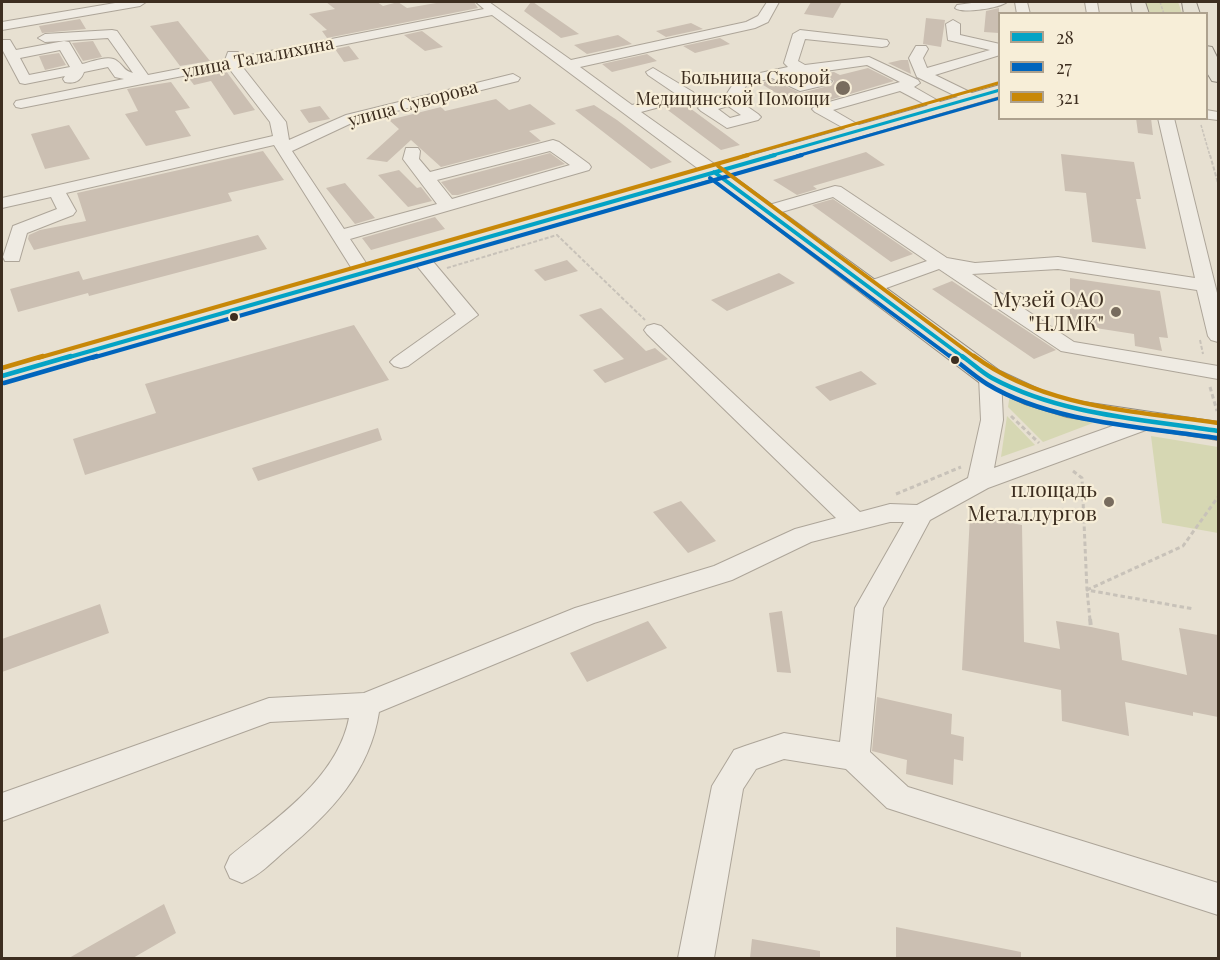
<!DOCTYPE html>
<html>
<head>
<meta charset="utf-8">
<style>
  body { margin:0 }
  #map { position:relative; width:1220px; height:960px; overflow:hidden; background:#e7e0d1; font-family:"Playfair Display",serif }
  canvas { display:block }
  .frame { position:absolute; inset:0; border:3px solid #3d2e20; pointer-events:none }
  .legend { position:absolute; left:998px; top:12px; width:210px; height:108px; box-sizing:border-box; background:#f7eed8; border:2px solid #ada18e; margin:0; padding:8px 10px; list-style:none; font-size:18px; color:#3d2e20 }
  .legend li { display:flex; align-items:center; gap:12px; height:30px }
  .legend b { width:30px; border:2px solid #ada18e }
</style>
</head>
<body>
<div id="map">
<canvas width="1220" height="960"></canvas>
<div class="frame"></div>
<ul class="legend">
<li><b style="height:8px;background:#03a3c5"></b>28</li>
<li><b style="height:8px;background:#0065bd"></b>27</li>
<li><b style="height:8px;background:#c88808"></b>321</li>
</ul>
</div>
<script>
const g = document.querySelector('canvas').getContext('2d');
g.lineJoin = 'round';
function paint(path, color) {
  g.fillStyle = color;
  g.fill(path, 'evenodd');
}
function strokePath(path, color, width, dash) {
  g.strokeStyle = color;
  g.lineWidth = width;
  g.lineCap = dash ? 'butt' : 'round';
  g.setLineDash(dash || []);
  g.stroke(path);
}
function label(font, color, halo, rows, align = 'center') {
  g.font = font + ' "Playfair Display",serif';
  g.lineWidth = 4.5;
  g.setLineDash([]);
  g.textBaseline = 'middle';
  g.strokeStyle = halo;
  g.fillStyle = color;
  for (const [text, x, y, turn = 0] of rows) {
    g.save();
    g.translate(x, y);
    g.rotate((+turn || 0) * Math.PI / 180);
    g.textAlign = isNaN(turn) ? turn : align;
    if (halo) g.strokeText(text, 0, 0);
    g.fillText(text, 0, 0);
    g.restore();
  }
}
paint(new Path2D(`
  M1145,2h33l4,11h-34z
  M1010,394l41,18 42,11 -50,19 -35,-35z
  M1007,416l28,29 -34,12z
  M1151,436l67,11v86l-56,-10z`), '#d6d7b3');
paint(new Path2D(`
  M326,2h51l6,4 15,-4 9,6 35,-6h32l4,6 -151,30 -5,-7 5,-1 -18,-16 26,-5z
  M531,2h2l46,32 -18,4 -37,-27z
  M811,2h31l-9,16 -29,-4z
  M999,8v25l-15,-1 2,-21z
  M926,18l19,2 -4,27 -18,-3z
  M80,19l6,10 -44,4 -3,-7z
  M178,21l32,40 -30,5 -30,-40z
  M691,23l12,6 -37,8 -10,-6z
  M422,31l21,16 -18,4 -21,-16z
  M618,35l14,9 -45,10 -13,-9z
  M720,38l10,6 -35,9 -12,-7z
  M93,41l9,16 -19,4 -11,-18z
  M349,46l10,13 -15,3 -9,-13z
  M59,53l7,12 -21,5 -6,-14z
  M647,54l10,7 -45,11 -10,-8z
  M901,60h7l3,14 -23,-11z
  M868,68l26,13 -81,24 -9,-5 -12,3 -32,-20 12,-3 29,13 31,-8 2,-4 -10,-8 10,-1 6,3z
  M218,71h8l29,39 -21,5 -23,-34 -17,4 -6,-8z
  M171,82l19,26 -15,3 16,25 -45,10 -21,-32 13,-3 -11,-22z
  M496,99l13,11 21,-6 26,20 -27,7 12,10 -100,26 -30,-27 -24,22 -21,-3 33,-30 -10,-9 52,-13 4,4z
  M682,103h1l57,42 -19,5 -56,-42z
  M594,105l23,15 55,42 -21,7 -76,-59z
  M320,106l10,13 -21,4 -9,-13z
  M1136,118h15l2,17 -15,-2z
  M69,125l21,34 -45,10 -14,-35z
  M263,151l21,29 -56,13 4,8 -198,49 -6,-11 1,-4 11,-5 46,-9 -9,-28z
  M866,152l19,13 -72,21 4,3 -20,6 -24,-15z
  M550,153l15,11 -107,31h-6l-11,-13z
  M1061,154l73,8 7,37h-5l10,50 -54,-7 -6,-49 -21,-2z
  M399,170l18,18 4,-1 11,14 -24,6 -30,-32z
  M345,183l30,35 -20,6 -29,-36z
  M833,199l80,55 -22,8 -79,-57z
  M435,217l10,12 -74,21 -9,-12z
  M258,235l9,14 -178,47 -1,-3 -70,19 -8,-23 69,-18 4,9z
  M567,260l11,11 -33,10 -11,-11z
  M779,273l16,10 -68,28 -16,-11z
  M1070,278l90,13 8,47 -9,-1 3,14 -27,-5 -1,-12 -64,-10z
  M952,281l104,69 -22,9 -102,-70z
  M601,308l45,43 9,-3 13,11 -63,24 -12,-13 31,-11 -45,-44z
  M354,325l35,55 -304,95 -12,-36 83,-26 -11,-29z
  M861,371l16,13 -47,17 -15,-14z
  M378,428l4,12 -124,41 -6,-13z
  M681,501l35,40 -28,12 -35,-41z
  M970,515l52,10 2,117 36,7 -4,-28 35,6 28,6 3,27 65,15 -8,-47 39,7v82l-25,-5v4l-68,-14 4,34 -67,-15 -1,-31 -99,-20z
  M100,604l9,29 -107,39v-33z
  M782,611l9,62 -14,-1 -8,-59z
  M648,621l19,27 -80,34 -17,-29z
  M877,697l75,17 -1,20 13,3 -1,24 -9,-2 -1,26 -47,-11 1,-14 -35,-9z
  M164,904l12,29 -43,25h-64z
  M896,927l125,25v6h-125z
  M752,939l68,12v7h-70z`), '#cbbfb2');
const minor = new Path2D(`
  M121,2h25l-6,4 -138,24v-8z
  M476,2h13l82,58 175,-38 12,-6 9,-14h12l-11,20 -13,6 -175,39 52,38 44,-11 -28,-19 -2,-3 7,-4 40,24 2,3 -2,3 -52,14 79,56 2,4 -2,4h-12l-216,-161 -251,50 45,57 3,18 57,-25 167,-41 7,4 -2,3 -162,40 -64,30 52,78 93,-25 -34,-45 3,-11h12l2,3 -1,8 11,13 123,-32 6,2 30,22 2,3 -2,3 -239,69 22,33 -2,4h-14l-2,-4 -80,-127 -208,48 10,18 -3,4 -46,18 -8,28h-14l-2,-4 10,-31 44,-17 -6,-12 -49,11v-10l271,-62 -3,-14 -42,-55 -207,41 -5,-1 -2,-3 2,-3 108,-22 -9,-2 -7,-10 -24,5c-3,9 -10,12 -19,10l-2,-3 2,-3 -40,8 -5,-1 -18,-34v-9h8l6,10 48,-9 5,1 13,22c9,-2 28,-10 35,-3 7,5 7,10 16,12l-25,-35 -63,4 -7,-4 7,-4 67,-4 5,1 31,44 77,-15 3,-8h10l2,5 244,-48zM60,50l10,17 -41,8 -9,-17zM550,151l20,14 -118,34 -15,-19z
  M979,2h28c-7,6 -45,12 -52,6l2,-3z
  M1015,2h12l3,12h-13z
  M1085,2h12l2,12h-12z
  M953,20l7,4v11l40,9v11l-65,20 41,20 2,3 -2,3h-10l-49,-24 -8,-19 7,-12h10l2,3 -5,9 4,10 63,-18 -42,-10 -2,-16z
  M800,30l87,10 2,3 -2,3 -5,1 -77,-8 -7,22 7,4 64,-8 49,23 2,3 -6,4 35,20 -3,3h-10l-36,-19 -67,19 31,18 2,3 -2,3 -6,2 -43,-24 -3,-3 3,-3 85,-24 -33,-17 -49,7 14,9 -2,3 -30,7 -28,-13 -25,6 -9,16 20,14 3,3 -3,3 -31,8 -26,-17 -3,-3 3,-3 23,-7 13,-20 51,-11 -4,-4 9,-29zM801,74l11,6 -10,2 -13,-7zM728,106l13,9 -11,3 -12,-9z
  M1206,110l12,2v8l-16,-2h4z
  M1158,118h16l44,179v45l-7,-2 -3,-4 -11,-46 -139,-21 -86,5 102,68 144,24v13l-157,-28 -122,-82 -61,22h-14l-3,-4 3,-4 63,-22 -94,-64 -65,19 -6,-1 -3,-4 3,-4 73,-21 6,1 106,71 28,5 83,-6 137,21z
  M418,250l7,2 53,63 -70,51 -7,2 -7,-2 -4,-4 4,-4 62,-44 -47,-58 2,-4z
  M654,324l7,2 199,186 30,-8 27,1 51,-27 13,-58 -2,-43 3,-5 8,-2 8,2 3,5 2,43 -9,48 144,-51 8,-2 8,2 3,5 -3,5 -166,61 -58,32 -47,88 -13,144 38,35 310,96v32l-331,-107 -41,-39 -62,-10 -28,10 -13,20 -29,169h-36l34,-172 22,-36 11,-4 39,-13 56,9 15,-134 49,-86h-14l-79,20 -79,38 -138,43 -215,89c-9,60 -49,101 -93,138 -14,12 -27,26 -44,33l-12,-5 -5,-11 5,-11c45,-37 107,-77 119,-138l-79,4 -268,99v-28l267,-95 95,-5 211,-85 139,-42 81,-37 41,-11 -189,-184 -3,-4 3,-4z`);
const major = new Path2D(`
  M1131,2h14l4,12h-16z
  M1182,2h14l4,12h-16z
  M1206,46l6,1 6,12v23l-6,-1 -6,-10z
  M1000,85v11l-270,78 270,197 45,21 25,8 148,22v18l-151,-23 -42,-13 -45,-21 -269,-204 -709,205v-16z`);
strokePath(minor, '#ada599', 2);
strokePath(major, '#928b80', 2);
strokePath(new Path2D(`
  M1160,2l4,12
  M1201,125l9,31`), '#c8c2b9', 1.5, [3, 1.5]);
strokePath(new Path2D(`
  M1210,155l8,28
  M447,268l110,-33 88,85
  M1200,340l3,14`), '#c8c2b9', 2, [4, 2]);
strokePath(new Path2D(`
  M1210,387l7,24
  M1011,416l28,27
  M1073,471l9,7 5,112 107,19
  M896,494l65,-27
  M1090,620l-3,-30 96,-44 35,-49`), '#c8c2b9', 3, [4.5, 3]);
strokePath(new Path2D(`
  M1090,619l1,8`), '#c8c2b9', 4, [6, 4]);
paint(minor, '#efebe3');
paint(major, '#e6e1d4');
strokePath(new Path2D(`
  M770,156l230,-66`), '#03a3c5', 3);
strokePath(new Path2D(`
  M714,172l250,186
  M66,358l709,-203`), '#03a3c5', 4);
strokePath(new Path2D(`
  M962,356c10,7 19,16 30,22 69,37 149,41 226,53
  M2,376l69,-20`), '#03a3c5', 4.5);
strokePath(new Path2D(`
  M797,156l203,-58`), '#0065bd', 3);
strokePath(new Path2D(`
  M710,178l242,180
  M92,358l710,-203`), '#0065bd', 4);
strokePath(new Path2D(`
  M950,356c12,9 24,20 37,28 64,39 157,43 230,54
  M4,383l93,-27`), '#0065bd', 4.5);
strokePath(new Path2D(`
  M743,156l255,-73`), '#c88808', 3);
strokePath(new Path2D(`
  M718,166l258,192
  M38,358l710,-203`), '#c88808', 4);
strokePath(new Path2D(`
  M974,356c70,52 161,55 244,67
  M2,368l41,-12`), '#c88808', 4.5);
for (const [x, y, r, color] of [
  [843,88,8,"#786c5e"],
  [1116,312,6,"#786c5e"],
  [234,317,5,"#3d2e20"],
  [955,360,5,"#3d2e20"],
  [1109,502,6,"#786c5e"]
]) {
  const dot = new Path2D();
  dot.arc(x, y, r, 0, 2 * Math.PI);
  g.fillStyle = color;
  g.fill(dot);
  strokePath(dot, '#f7eed8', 2);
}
label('18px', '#3d2e20', '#f7eed8', [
  ["улица Талалихина",258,58,-11],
  ["улица Суворова",413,104,-15]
]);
label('18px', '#3d2e20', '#f7eed8', [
  ["Больница Скорой",830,78],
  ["Медицинской Помощи",830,99]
], 'right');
label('21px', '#3d2e20', '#f7eed8', [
  ["Музей ОАО",1104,300],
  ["\"НЛМК\"",1104,324],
  ["площадь",1097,490],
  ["Металлургов",1097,514]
], 'right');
</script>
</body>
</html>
